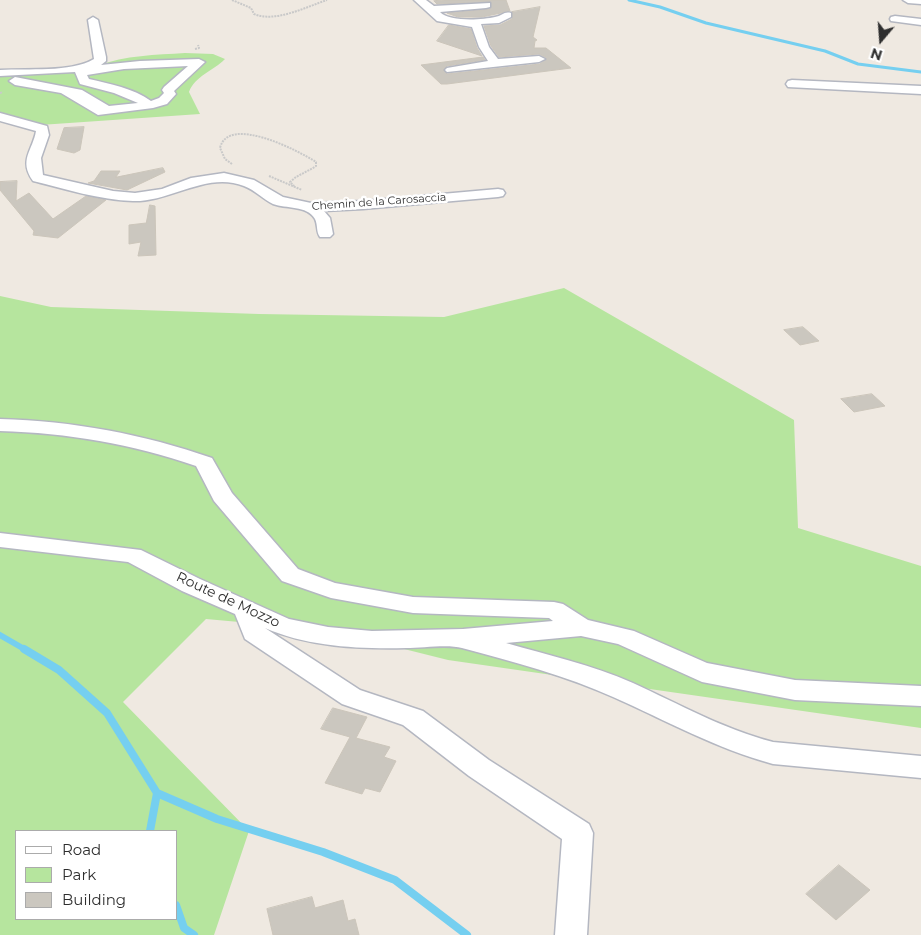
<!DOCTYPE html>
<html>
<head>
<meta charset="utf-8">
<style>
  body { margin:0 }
  #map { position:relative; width:921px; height:935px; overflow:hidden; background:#efe9e1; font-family:Montserrat,sans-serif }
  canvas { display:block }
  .legend { position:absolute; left:15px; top:830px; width:162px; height:90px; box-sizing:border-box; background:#fff; border:1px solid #ababab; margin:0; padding:6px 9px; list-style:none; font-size:15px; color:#2e2e2e }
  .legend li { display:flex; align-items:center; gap:10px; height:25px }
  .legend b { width:25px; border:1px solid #ababab }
  .north { position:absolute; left:856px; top:15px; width:50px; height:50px; -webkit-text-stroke:4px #fff; paint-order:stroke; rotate:198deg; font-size:14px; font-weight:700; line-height:20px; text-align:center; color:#2e2e2e }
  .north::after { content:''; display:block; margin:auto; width:18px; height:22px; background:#2e2e2e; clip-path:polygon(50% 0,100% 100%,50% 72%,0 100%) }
</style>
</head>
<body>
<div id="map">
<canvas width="921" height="935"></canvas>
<ul class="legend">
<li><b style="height:6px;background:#fff"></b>Road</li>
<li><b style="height:14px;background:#b6e59e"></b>Park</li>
<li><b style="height:14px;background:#cbc7bf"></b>Building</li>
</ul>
<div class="north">N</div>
</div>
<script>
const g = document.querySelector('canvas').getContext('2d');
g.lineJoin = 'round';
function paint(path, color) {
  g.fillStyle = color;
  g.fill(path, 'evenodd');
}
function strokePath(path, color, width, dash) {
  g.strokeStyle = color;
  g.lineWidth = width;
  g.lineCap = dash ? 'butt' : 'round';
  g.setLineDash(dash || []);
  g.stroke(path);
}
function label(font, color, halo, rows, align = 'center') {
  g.font = font + ' Montserrat,sans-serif';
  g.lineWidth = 5;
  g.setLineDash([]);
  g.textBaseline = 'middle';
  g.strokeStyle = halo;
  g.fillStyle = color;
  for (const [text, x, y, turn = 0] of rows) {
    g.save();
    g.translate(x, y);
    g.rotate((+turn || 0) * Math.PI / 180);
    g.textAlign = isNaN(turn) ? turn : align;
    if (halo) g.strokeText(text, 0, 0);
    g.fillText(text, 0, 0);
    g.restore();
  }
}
paint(new Path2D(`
  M185,53l28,1 12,5c-12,12 -30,17 -36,33l11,22 -160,11 -40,-10v-40l98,-9c27,-11 58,-11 87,-13z
  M564,288l230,132 4,108 123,38v162l-473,-68 -120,-30 -122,-11 -83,83 126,129 -35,104h-214v-639l51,11 208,7 185,3zM16,831h160v88h-160z`), '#b6e59e');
strokePath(new Path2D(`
  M629,0l31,7 46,16 119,28 33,13 63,8`), '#75cff0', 3);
strokePath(new Path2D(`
  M0,635l26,15`), '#75cff0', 6);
strokePath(new Path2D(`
  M24,649l35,21 48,43 50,80 -7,38
  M157,793l60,26 106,33 72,28 72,55
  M176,905l8,23 10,7`), '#75cff0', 8);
const building = new Path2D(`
  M444,0h62l4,11 -28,6h-24l-11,-4 43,-4 1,-7 -54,2 -3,-3z
  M540,7l-7,30 4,3 -2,1 -1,7h12l25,20 -124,16h-6l-20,-19 62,-8 2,3 -38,6 -4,4 4,4 93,-10 7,-6 -8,-4 -40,3 -8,-11 -7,-20 16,-1 12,-6v-7z
  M449,25l22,4 6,19 5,8 -45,-15z
  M84,127l-4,23 -6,3 -17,-4 7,-21z
  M163,168l2,4 -38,18 -39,-7 6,-2 7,-10h19l-4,6z
  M17,181l-1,20 13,-8 24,26 33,-23 20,4 -48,38 -25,-3 1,-4 -34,-41v-8z
  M150,205l5,1 1,49 -18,1 3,-14 -12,2v-19l17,-2z
  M803,327l16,14 -19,4 -16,-15z
  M872,394l13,12 -31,6 -13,-13z
  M333,708l34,9 -11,21 34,9 -6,10 12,4 -16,31 -15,-4 -3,6 -37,-11 25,-46 -29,-8z
  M839,865l31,25 -34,30 -30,-26z
  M312,897l3,11 28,-8 5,21 7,-2 4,16h-86l-6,-26z`);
paint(building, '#cbc7bf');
strokePath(building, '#cbc5ba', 1);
const minor = new Path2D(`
  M414,0h12l8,6 56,-3v4l-4,1 -46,4c9,10 42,8 55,5 7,-1 9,-6 16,-4v4l-12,6 -18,1 8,23 9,12 41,-3 6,3 -6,3 -92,10 -2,-2 2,-2 41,-7 -9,-14 -7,-20 -35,-6z
  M903,0h18v4l-13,-1z
  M895,16l26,3v6l-30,-4 -1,-2 1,-2z
  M93,17l5,3 8,37v4l-5,4 39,-4 59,-2 6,3 -31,29 2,3 -9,10 -14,4 -55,7 -37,-22 -46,-8 -6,-4 6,-4 67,13 27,16 29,-3 -24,-10 -34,-9 -5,-12 -75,4v-6c28,-2 70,3 94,-11l-6,-39zM188,66l-24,21 -2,3 2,3 -5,5 -8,3c-18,-13 -41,-17 -62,-22l-2,-4 37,-6z
  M792,80l129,6v8l-133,-7 -2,-3 2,-3z
  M0,113l47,13 2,9 -8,23 2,17 70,16 22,2 27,-4 29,-11 33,-5 30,7 29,17 28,6 52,-2 135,-12 5,1 2,3 -2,3 -5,1 -135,12 -39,2 6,7 3,16 -3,3h-10c-4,-5 -2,-12 -5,-18 -8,-14 -29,-10 -42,-15 -10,-5 -18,-14 -29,-18 -37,-15 -73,16 -111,15 -33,-1 -68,-12 -100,-20 -15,-21 0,-31 3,-50l-36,-10z
  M0,419c73,2 143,15 212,39l20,35 66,76 37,14 78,14 141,5 9,2 25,16 46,11 73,32 88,17 126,6v20l-126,-6 -93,-18 -84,-38 -37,-8 -75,7c42,12 86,22 127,40 46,21 90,46 140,59l148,14v22l-148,-14c-58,-16 -106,-43 -160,-67 -46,-21 -102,-36 -151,-49 -14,-4 -40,0 -56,0 -47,1 -98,-1 -141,-20l95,62 63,21 66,49 100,64 4,9 -6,102h-32l7,-96 -93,-63 -66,-51 -61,-21 -97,-65 -10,-25 -53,-23 -54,-29 -128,-15v-14l141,17 59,29 89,40 39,8 44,4 91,-2 90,-8 -4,-3 -136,-5 -82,-15 -49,-17 -68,-80 -18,-35c-64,-22 -128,-33 -196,-35z`);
strokePath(minor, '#b4b7c1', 3);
strokePath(new Path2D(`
  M232,0l19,8 3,6c21,9 52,-7 73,-14
  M195,49l4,-1 -1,-3
  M0,93l3,-1
  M232,164l-7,-5 -5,-11c8,-34 79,3 96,14v4l-3,2 -17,9 -6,5 4,4
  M269,176l33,14`), '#c9c9c9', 2, [2, 1]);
paint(minor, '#fff');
label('11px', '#2e2e2e', '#fff', [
  ["Chemin de la Carosaccia",379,202,-4]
]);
label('14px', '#2e2e2e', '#fff', [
  ["Route de Mozzo",228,600,25]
]);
</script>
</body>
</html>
